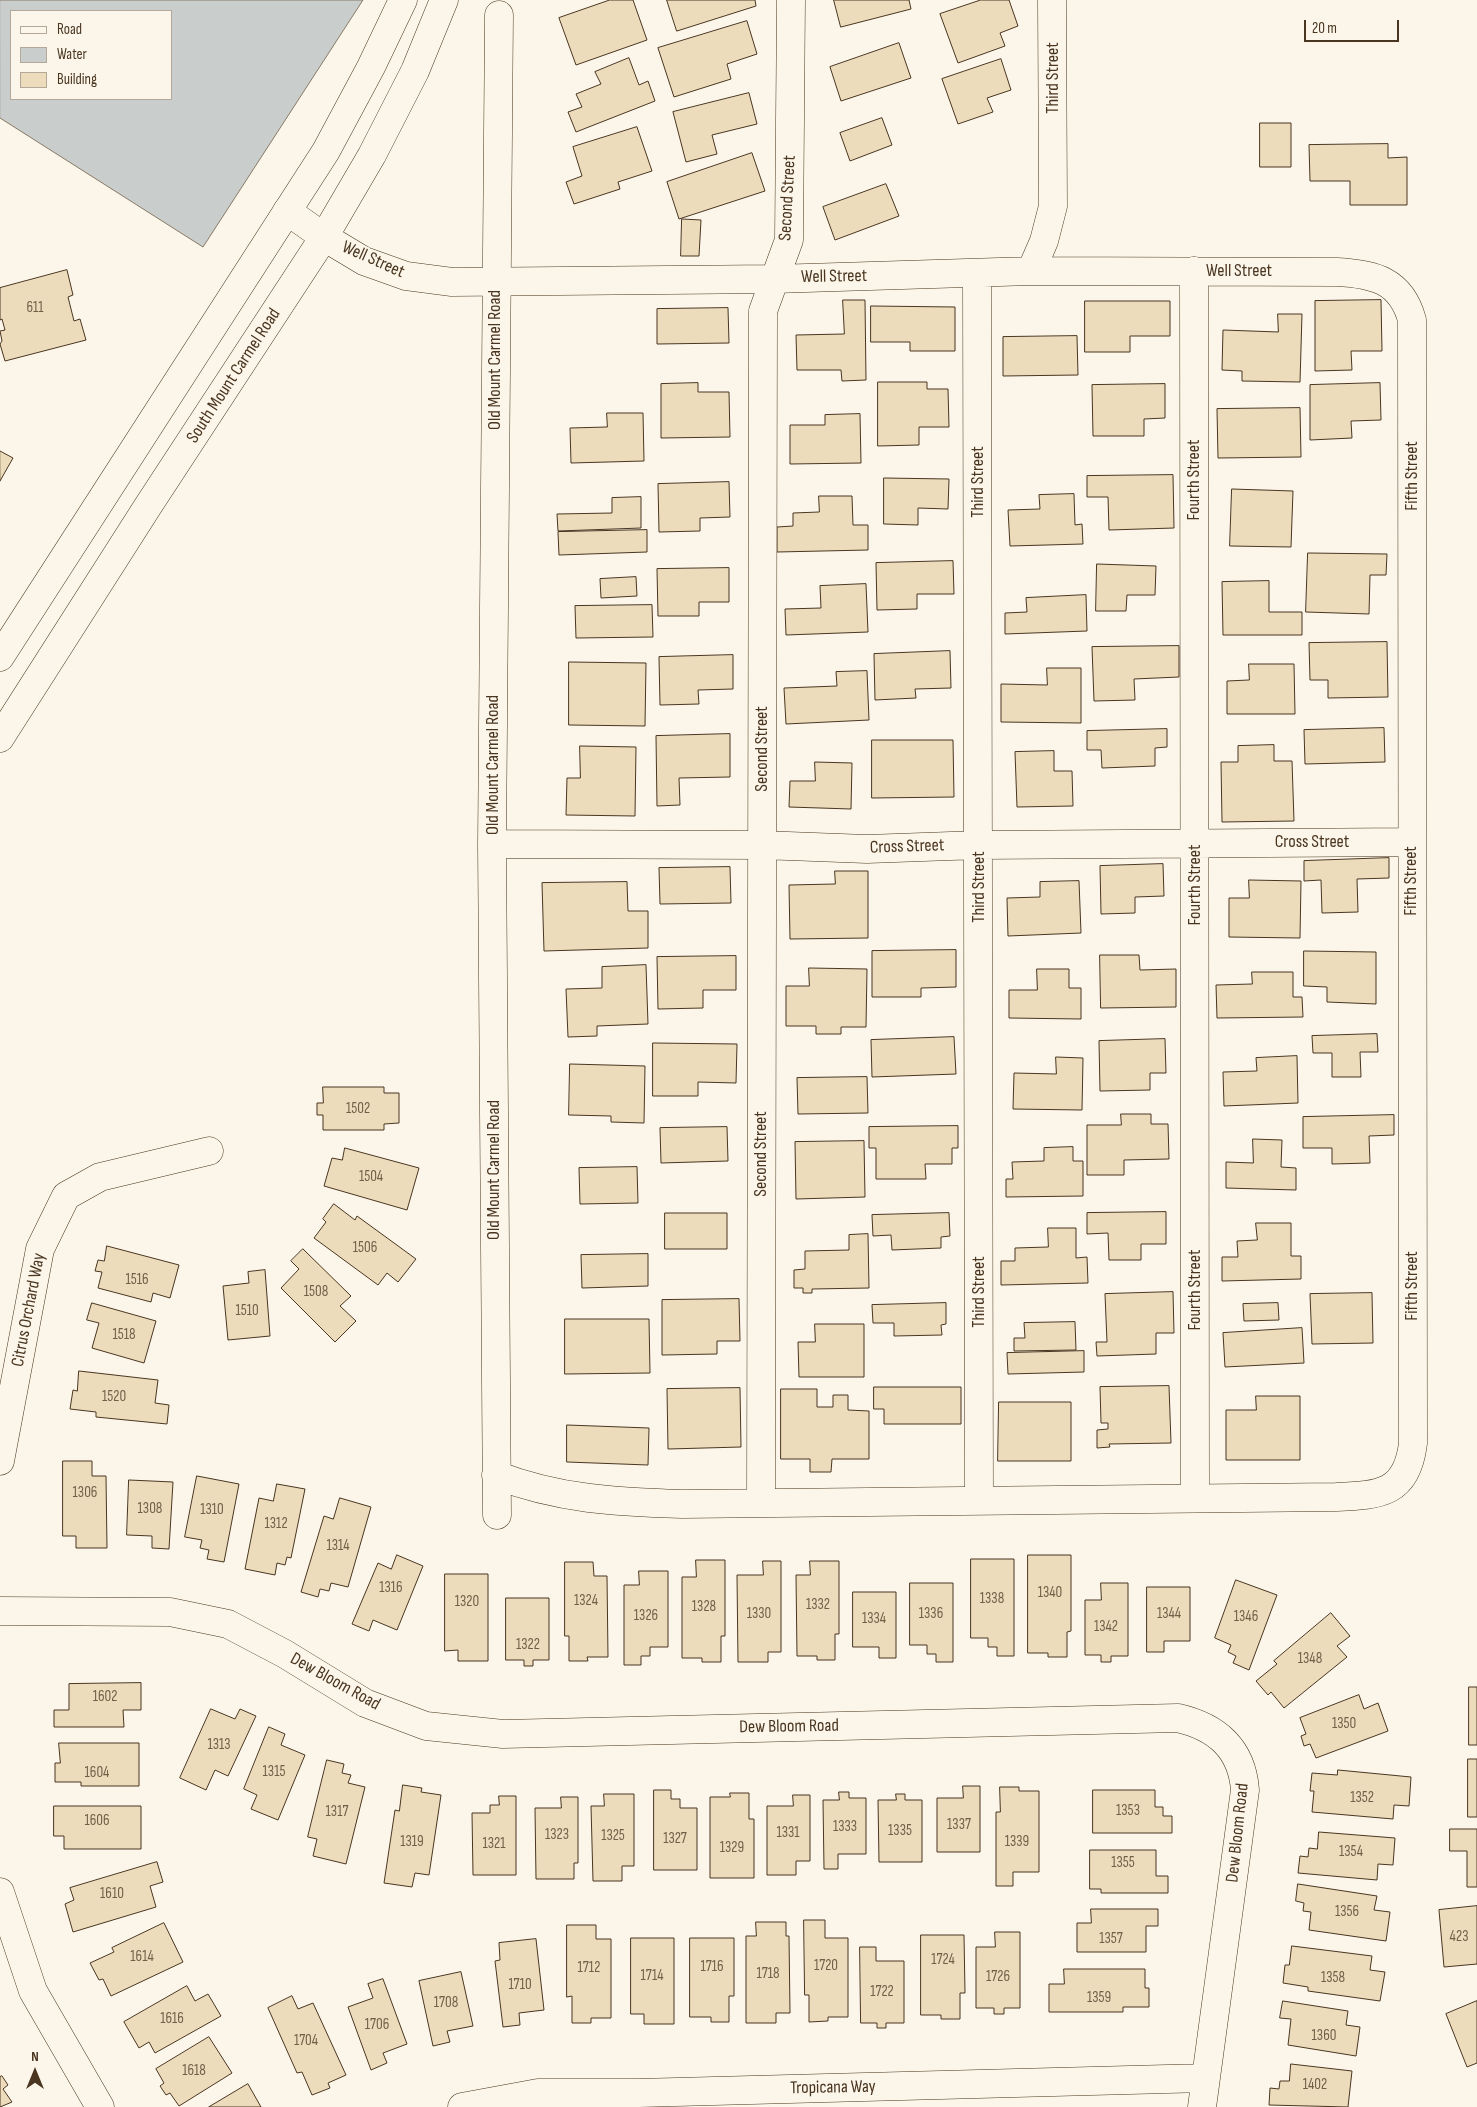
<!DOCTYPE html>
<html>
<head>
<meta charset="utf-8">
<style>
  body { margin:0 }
  #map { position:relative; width:1477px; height:2107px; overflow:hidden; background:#fbf6e9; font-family:"Sofia Sans Condensed",sans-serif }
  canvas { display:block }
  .legend { position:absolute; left:10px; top:10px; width:162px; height:90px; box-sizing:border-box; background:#fbf6e9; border:1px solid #b4a999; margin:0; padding:6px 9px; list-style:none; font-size:15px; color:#4a3520 }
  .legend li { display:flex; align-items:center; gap:10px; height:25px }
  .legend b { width:25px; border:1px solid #b4a999 }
  .north { position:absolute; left:10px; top:2047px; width:50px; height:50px; -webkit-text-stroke:4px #fbf6e9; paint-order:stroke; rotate:0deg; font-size:14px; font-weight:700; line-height:20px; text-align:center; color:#4a3520 }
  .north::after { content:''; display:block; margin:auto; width:18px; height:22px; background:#4a3520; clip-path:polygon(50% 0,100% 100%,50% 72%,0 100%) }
  .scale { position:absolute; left:1304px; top:20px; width:95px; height:22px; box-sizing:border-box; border:2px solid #4a3520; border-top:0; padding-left:6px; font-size:15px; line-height:18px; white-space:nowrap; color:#4a3520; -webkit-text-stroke:4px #fbf6e9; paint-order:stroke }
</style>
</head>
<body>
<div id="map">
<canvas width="1477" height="2107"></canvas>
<ul class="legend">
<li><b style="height:6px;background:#fbf6e9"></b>Road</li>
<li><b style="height:14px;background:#c9cecd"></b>Water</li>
<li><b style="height:14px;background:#ecdcbc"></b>Building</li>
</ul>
<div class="north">N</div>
<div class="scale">20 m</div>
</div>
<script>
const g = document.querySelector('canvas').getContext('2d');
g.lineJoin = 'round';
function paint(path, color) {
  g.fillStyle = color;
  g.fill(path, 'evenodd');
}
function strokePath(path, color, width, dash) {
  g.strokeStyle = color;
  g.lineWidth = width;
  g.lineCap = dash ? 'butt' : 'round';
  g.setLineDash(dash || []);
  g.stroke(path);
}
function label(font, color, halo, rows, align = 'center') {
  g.font = font + ' "Sofia Sans Condensed",sans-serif';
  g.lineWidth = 4;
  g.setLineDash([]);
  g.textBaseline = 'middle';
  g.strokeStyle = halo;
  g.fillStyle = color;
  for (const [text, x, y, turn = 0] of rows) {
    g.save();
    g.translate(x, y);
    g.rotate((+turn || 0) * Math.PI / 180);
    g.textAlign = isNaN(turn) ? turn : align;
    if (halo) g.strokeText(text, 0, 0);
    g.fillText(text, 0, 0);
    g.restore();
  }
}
const water = new Path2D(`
  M0,0h363l-160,247 -203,-129zM11,11h160v88h-160z`);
paint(water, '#c9cecd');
strokePath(water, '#887966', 1);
const building = new Path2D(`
  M610,0h23l14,40 -71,25 -17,-47z
  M667,0h88l1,6 -79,25z
  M834,0h75l2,9 -70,18z
  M981,0h28l9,26 -18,7 5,13 -47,17 -18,-49z
  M747,21l10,33 -30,10 4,15 -57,18 -16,-49z
  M899,43l12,35 -70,23 -11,-34z
  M629,58l10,27 9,-4 7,20 -79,31 -8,-20 14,-5 -6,-13 25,-10 -6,-12z
  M1001,59l10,31 -24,8 6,14 -35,12 -16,-45z
  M749,93l8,31 -45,11 5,19 -31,8 -13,-50z
  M882,118l10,27 -42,16 -10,-28z
  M1260,123h31v44h-31z
  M637,127l15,44 -34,11 2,7 -46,15 -8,-22 16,-6 -9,-29z
  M1388,144v14l19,-1v48h-57v-24h-40l-1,-36z
  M752,153l13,38 -86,28 -12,-37z
  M886,184l13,32 -64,24 -12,-33z
  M682,219l19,1 -2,36h-18z
  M67,270l6,25 -5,2 6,24 6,-2 6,21 -81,21 -5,-17 2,-3 -2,-10 5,-1 -3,-11 -2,1v-32z
  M843,300h22l1,80 -24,1 -1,-11h-44l-1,-35 48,-1z
  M1381,300l1,51h-31l1,19 -37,1v-70z
  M1085,301h85v35h-40v16h-45z
  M871,306l84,1v44h-45v-9h-39z
  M728,308l1,35 -72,1v-35z
  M1278,314h24l-2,68 -58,-1v-10l-20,-1 1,-40 55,2z
  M1077,336l1,39 -75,1v-39z
  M878,382h49v7h21l1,38h-30v18l-41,1z
  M698,383v9h31l1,45 -69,1v-54z
  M1380,383l1,37 -30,1 1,17 -42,2v-55z
  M1165,384v34l-21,1v17h-51l-1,-51z
  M1300,408l1,49 -83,1 -1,-49z
  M607,413h36l1,48 -73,2 -1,-35 37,-1z
  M860,414l1,49 -71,1v-39h35v-10z
  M0,451l13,7 -13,23z
  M1173,475l1,53 -65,2 -1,-33h-21v-21z
  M884,478l65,1 -1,30 -30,-1v17l-34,-1z
  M729,482l1,35 -30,1v13l-41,1 -1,-48z
  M1232,489l61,2 -2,56 -61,-1z
  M1074,494l1,31 7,-1 1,20 -73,2 -2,-36 32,-1 -1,-14z
  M819,496h33l1,29h15v25l-91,2v-25l16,-1v-13l26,-1z
  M641,497v31l-83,3 -1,-17 55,-1v-15z
  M647,530v22l-88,3 -1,-23z
  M1308,553l79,1 -1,21h-16l-1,39 -63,-2z
  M953,561l1,33h-37v15l-40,1 -1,-47z
  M1097,564l59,2 -1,29h-28l-1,16h-30z
  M729,568v34h-30v14h-41l-1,-47z
  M636,577l1,19 -36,2 -1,-19z
  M1269,581v31h33v23h-79l-1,-53z
  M866,584l2,48 -82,3 -1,-26 36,-1 -1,-22z
  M1086,595l1,36 -82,3v-21l22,-1 -1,-14z
  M652,605l1,32 -77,1 -1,-32z
  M1387,642l1,55 -60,1v-18h-18l-1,-37z
  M1179,646v31l-45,2 1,21 -41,1 -2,-54z
  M950,651l1,37 -36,1 1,9 -41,2 -1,-46z
  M733,655v34l-35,1 1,14 -39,1 -1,-48z
  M569,662l77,1 -1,63 -76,-1z
  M1249,664h45l1,50h-68v-33l22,-1z
  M1047,668h34v55l-80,-1v-38l46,1z
  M867,671l2,49 -83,4 -2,-36 53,-2 -1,-14z
  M1384,728l1,34 -80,2 -1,-34z
  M1167,729v18l-12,1v18l-53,2 -1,-18h-14v-19z
  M730,734v43l-51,1 1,27 -23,1 -1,-70z
  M872,740h81l1,57 -82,1z
  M1274,745v16h18l2,60 -72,1 -1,-60h17v-16z
  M580,746l56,1 -1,69 -69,-1 1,-37h13z
  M1054,751v20h18l1,35 -56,1 -2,-55z
  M815,762l37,1 -1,46 -62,-2 1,-26h25z
  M1389,858v20l-32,1 1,33 -36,1 -1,-33 -17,1v-20z
  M1163,864l1,32 -29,1v16l-34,1 -1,-48z
  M730,867l1,36 -71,1 -1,-36z
  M835,871h33v67l-78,1 -1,-54 46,-1z
  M1249,880l52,1 -1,57 -71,-1v-39h20z
  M1079,881l2,52 -73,3 -1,-38 33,-1v-15z
  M627,882l1,29h20v37l-104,3 -2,-68z
  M956,950v37l-35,1v9h-49v-46z
  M1304,951l72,1v52l-49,-2v-15l-23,-1z
  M1100,955h39l1,15 36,-1v38l-75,1z
  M736,956v34h-33v18l-45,1 -1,-52z
  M646,965l2,59 -51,2v10l-29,1 -2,-48 36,-1v-21z
  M809,968l58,1 -1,58h-25v7h-25v-8h-30v-40h23z
  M1037,969h32v19h12v31l-72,-1v-28h28z
  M1252,972h41v25h9l1,20 -86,1 -1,-33 36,-1z
  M1377,1034l1,18h-18l1,25h-29v-24h-19l-1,-17z
  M954,1037l2,37 -84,3 -1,-37z
  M1165,1039l1,34h-16v17l-50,1 -1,-50z
  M653,1043l84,1 -1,39 -38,-1v14h-45z
  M1297,1056l1,47 -74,3 -1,-34 34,-1 -1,-13z
  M1056,1057l27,1 -1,52 -69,-1 1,-36 42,1z
  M570,1064l75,2 -1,57 -33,-1v-6l-42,-1z
  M867,1077l1,36 -70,1 -1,-36z
  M323,1087h61v6h15v30l-15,1v6h-61v-15h-6v-12h6z
  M1121,1114h30v10h17l1,35 -45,1v15h-37v-50h34z
  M1394,1115v20l-25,1 1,27 -38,1v-16h-29v-31z
  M958,1126v22h-6v16h-27l1,15h-50v-31h-7v-21z
  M727,1127l1,34 -67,2 -1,-35z
  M1253,1139l29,1 -1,27 15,1v22l-70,-2v-26l27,1z
  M864,1141l1,56 -69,2 -1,-57z
  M1073,1147v14h10v35l-77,1v-18h7l-1,-17 32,-1v-13z
  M345,1148l74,20 -12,42 -83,-24 8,-28 10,2z
  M637,1167l1,36 -58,1 -1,-36z
  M334,1204l21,16 2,-4 59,43 -18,23 -11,-9 -9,12 -64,-47 12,-16 -3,-3z
  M1166,1212v32h-25v16h-32l-1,-27 -21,1v-21z
  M665,1213h62v36h-62z
  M949,1213l1,23 -9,1v11l-49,2 -1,-15 -18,1 -1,-21z
  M1256,1223h35v33h10v23l-79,2v-24h16l-1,-16 20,-1z
  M1048,1228h28v30l11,-1 1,26 -87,2v-24h14v-13l33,-1z
  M868,1234l1,54 -57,1v4h-9v-5h-9v-18l11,-1v-18l44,-1v-15z
  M107,1246l72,19 -9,33 -17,-5 -2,9 -53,-14 4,-16 -7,-1 3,-11 6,1z
  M303,1249l48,47 -11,10 16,15 -21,21 -54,-54 18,-19 -8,-8z
  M648,1254v32l-66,2 -1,-33z
  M265,1270l5,66 -42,4 -5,-54 26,-3 -1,-11z
  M1173,1292l1,41h-18v21l-59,2 -1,-14h11l-2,-48z
  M1372,1293l1,50 -61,1 -2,-50z
  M739,1299l1,42h-23v13l-55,1v-55z
  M92,1303l64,18 -12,42 -52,-15 7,-25 -12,-3z
  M946,1303v21l-5,1 1,10 -48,1v-13h-21l-1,-18z
  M1278,1303l1,17 -35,1 -1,-17z
  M565,1319h84l1,54 -85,1z
  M1075,1322l1,28 -62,1v-13h11l-1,-15z
  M815,1324h49v53h-65l-1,-35h17z
  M1302,1328l2,35 -79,4 -2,-34z
  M1084,1351v21l-76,2 -1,-21z
  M79,1371l79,9 -3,23 14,2 -2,19 -71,-7v-5l-26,-3 3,-19 4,1z
  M1169,1386l2,57 -62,1 1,3 -13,1v-18l11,-1v-6h-7l-1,-36z
  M874,1387h87v37h-77v-15h-10z
  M740,1388l1,59 -73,2 -1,-60z
  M781,1389h36v18h16v-12h15v15l21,1v48h-37l-1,13h-21v-13h-29z
  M1256,1396h44v64h-74v-50h30z
  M999,1402h72v59h-73z
  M567,1425l82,3 -1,37 -81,-3z
  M63,1461h29v15h14l1,72h-31v-12h-13z
  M197,1476l42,8 -15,78 -17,-3 2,-9 -9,-2 2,-8 -17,-3z
  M129,1480l44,2 -4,67 -17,-1v-12l-25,-1z
  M277,1484l28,5 -14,69 -4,-1 -2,8 -8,-2 -2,12 -30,-6 14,-71 14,3z
  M340,1498l31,9 -23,80 -17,-4 -2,8 -9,-2 -2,8 -17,-5 23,-76 9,3z
  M397,1555l26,11 -26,64 -24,-10 -4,11 -17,-7 26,-61 13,6z
  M1028,1555h43v76l-4,1v25h-19v-4h-20z
  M971,1559h43v97h-17v-9h-9v-9h-17z
  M696,1560h29v76h-4v26h-19v-4h-20v-81h14z
  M763,1561h18v91h-13v10h-30l-1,-87h26z
  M810,1561h29v73h-4v26h-18v-4h-20l-1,-81h14z
  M565,1562h28l1,14h13l1,81h-21l1,4h-19v-25h-4z
  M639,1571h29v76h-18v9h-9v9h-17v-80h15z
  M445,1574h43v87h-30v-11l-13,1z
  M1236,1580l41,15 -28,75 -16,-7 3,-7 -8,-4 3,-7 -16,-7z
  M910,1583h43v79h-17v-8h-9v-9h-17z
  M1101,1583h27v73h-17v6h-10v-7h-16v-55h16z
  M1147,1587h43v54h-26v11h-17z
  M853,1592h43v66h-17v-11h-26z
  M506,1598h43v62h-16v6h-9v-6h-18z
  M1331,1613l19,23 -13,10 10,11 -63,51 -13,-16 -3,3 -12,-14 21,-17 -3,-3z
  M141,1683v27h-18l1,17h-70v-17h15v-26z
  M1469,1687h8v58h-8z
  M1359,1695l5,14 14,-6 10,28 -72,27 -6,-14 -6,2 -3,-10 5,-2 -6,-16z
  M211,1709l24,10 5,-10 16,7 -28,60 -13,-6 -9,20 -26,-12z
  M269,1727l16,7 -4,11 24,10 -27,65 -27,-11 6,-14 -13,-6z
  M59,1743h80v43h-58v-4h-26v-19h5z
  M1468,1759h9v58h-9z
  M327,1760l17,4 -2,9 9,2 -3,8 17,4 -19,77 -33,-8 4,-17 -9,-2z
  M1338,1770l73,7 -2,29 -15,-1 -1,14 -81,-7 2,-21h-4l2,-18 25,2z
  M403,1785l19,3 -1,4 20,3 -12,80 -14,-2 -3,14 -28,-4 11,-73 4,1z
  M963,1786h17v66h-43v-54h26z
  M1000,1787h19v4h20v81h-26v14h-17v-74h4z
  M654,1790h17v9h9v9h17v62h-43z
  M1093,1790h62v17h8v9h9v17h-79z
  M839,1792h10v6h17v56h-28v15h-14l-1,-69h16z
  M730,1793h19v26h5v59h-44v-81h20z
  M604,1794h30v72h-12v15h-29l-2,-75h13z
  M896,1794h9v6h17v62h-43l-1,-62h18z
  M793,1795h17v66h-14v14h-29v-69h26z
  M499,1796h17v79h-43l-1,-62h18v-8h9z
  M561,1797h17v66h-4v16h-38l-1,-71h26z
  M54,1806h87v43h-77v-13h-10z
  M1450,1829h27v58h-10v-36h-17z
  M1319,1832l76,6 -2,27 -15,-1 -1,16 -79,-7 2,-17 8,1 1,-9 8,1z
  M1090,1850h66v26h12v17h-67v-4h-11z
  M157,1862l6,20 -13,4 6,21 -83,25 -8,-28 9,-4 -4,-12z
  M1298,1884l79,12 -3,14 16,2 -4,29 -77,-11 2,-18 -8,-1 1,-8 -8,-2z
  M1477,1906v58l-33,3 -5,-57z
  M1091,1909h67v17h-12v26h-69v-29h14z
  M804,1920h21v18h23v79h-20v4l-19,1v-27h-4z
  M756,1922h30v14h3l1,77h-14v10h-30v-87h10z
  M164,1923l19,39 -72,34 -8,-17 -4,1 -9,-17 24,-11 -2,-4z
  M567,1925h29v14h15v79h-20v5h-19v-27l-5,1z
  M995,1932h25v76h-16v6h-10v-6h-18v-61h19z
  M921,1935h43l1,58h-5v26h-19v-4h-20z
  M631,1938h43v86h-30v-10h-13z
  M690,1938h44v58h-5v26h-18v-5h-21z
  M536,1939l8,71 -25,3 1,12 -17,2 -8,-66 5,-1 -1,-17z
  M1292,1946l80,10 -2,14 15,2 -5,29 -72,-10v-4l-25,-4 2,-18h4z
  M860,1947h16v14h28v62h-18v5h-9v-5h-16z
  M1064,1969h81v19h4v19h-26v5h-74v-28h15z
  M461,1972l12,54 -26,5 3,11 -17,4 -14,-65z
  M383,1979l24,65 -24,9 4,10 -16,7 -23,-63 25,-9 -5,-14z
  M187,1986l8,15 13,-7 13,22 -66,37 -6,-11 -10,6 -15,-26z
  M292,1996l6,13 15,-6 33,72 -18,8 2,5 -18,7 -10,-23 -5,1 -29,-65z
  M1283,2001l65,10 -2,14 14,2 -4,29 -68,-11 3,-26 -11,-1z
  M1477,2001v62l-10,4 -21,-53z
  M209,2037l23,36 -53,33 -9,-13 -4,2 -6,-9 4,-3 -8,-14z
  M1291,2064l61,7 -4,36 -79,-2 1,-17 9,1 1,-8h9z
  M2,2076l6,9 -5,4 9,13 -12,5v-30z
  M248,2084l13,23h-52z`);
paint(building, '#ecdcbc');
strokePath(building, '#4a3520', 1);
const minor = new Path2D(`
  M287,211l37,26 40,24 42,15 46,6 322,-3 257,-8 306,1c37,2 64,8 75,48l1,1123c-6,51 -33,52 -77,54l-654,7c-66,-2 -124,-5 -186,-29
  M1031,271l13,-30 9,-35 -1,-206
  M1194,271l1,1227
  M977,273l2,1227
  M492,844l269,1 106,4 112,-4 432,-3
  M0,1461l40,-212 26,-53 34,-19 109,-26
  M761,1503l2,-1192 26,-71 2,-240
  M497,1515l-5,-671 7,-829
  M0,1611l170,1 58,12 57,30 80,49 61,23 77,8 675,-16c39,9 64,31 67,72l-43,317
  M0,1892l33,99 67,116
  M462,2107l76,-14h100l567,-15`);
const tertiary = new Path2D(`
  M0,657l326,-506 45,-84 32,-67
  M0,738l148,-232 176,-269 48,-82 43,-84 29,-71`);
strokePath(minor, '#4a3520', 29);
strokePath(tertiary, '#4a3520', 29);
strokePath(minor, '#fbf6e9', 28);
strokePath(tertiary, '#fbf6e9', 28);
label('15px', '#725f47', null, [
  ["611",35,308],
  ["1502",358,1109],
  ["1504",371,1177],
  ["1506",365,1248],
  ["1516",137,1280],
  ["1508",316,1292],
  ["1510",247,1311],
  ["1518",124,1335],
  ["1520",114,1397],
  ["1306",85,1493],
  ["1308",150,1509],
  ["1310",212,1510],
  ["1312",276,1524],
  ["1314",338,1546],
  ["1316",391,1588],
  ["1340",1050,1593],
  ["1338",992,1599],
  ["1324",586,1601],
  ["1320",467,1602],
  ["1332",818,1605],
  ["1328",704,1607],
  ["1330",759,1614],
  ["1336",931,1614],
  ["1344",1169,1614],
  ["1326",646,1616],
  ["1346",1246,1617],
  ["1334",874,1619],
  ["1342",1106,1627],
  ["1322",528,1645],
  ["1348",1310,1659],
  ["1602",105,1697],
  ["1350",1344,1724],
  ["1313",219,1745],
  ["1315",274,1772],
  ["1604",97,1773],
  ["1352",1362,1798],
  ["1353",1128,1811],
  ["1317",337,1812],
  ["1606",97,1821],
  ["1337",959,1825],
  ["1333",845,1827],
  ["1335",900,1831],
  ["1331",788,1833],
  ["1323",557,1835],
  ["1325",613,1836],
  ["1327",675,1839],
  ["1319",412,1842],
  ["1339",1017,1842],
  ["1321",494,1844],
  ["1329",732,1848],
  ["1354",1351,1852],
  ["1355",1123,1863],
  ["1610",112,1894],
  ["1356",1347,1912],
  ["423",1459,1937],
  ["1357",1111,1939],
  ["1614",142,1957],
  ["1724",943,1960],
  ["1720",826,1966],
  ["1716",712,1967],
  ["1712",589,1968],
  ["1718",768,1974],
  ["1714",652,1976],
  ["1726",998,1977],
  ["1358",1333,1978],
  ["1710",520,1985],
  ["1722",882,1992],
  ["1359",1099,1998],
  ["1708",446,2003],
  ["1616",172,2019],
  ["1706",377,2025],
  ["1360",1324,2036],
  ["1704",306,2041],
  ["1618",194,2071],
  ["1402",1315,2085]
]);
label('18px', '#4a3520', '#fbf6e9', [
  ["Third Street",1053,78,-90],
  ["Second Street",788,198,-87],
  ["Well Street",373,260,24],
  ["Well Street",1239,271],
  ["Well Street",834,277,-1],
  ["Old Mount Carmel Road",495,360,-90],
  ["South Mount Carmel Road",234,376,-57],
  ["Fifth Street",1412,476,-90],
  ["Fourth Street",1194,480,-90],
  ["Third Street",978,482,-90],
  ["Second Street",762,749,-90],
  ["Old Mount Carmel Road",493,765,-90],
  ["Cross Street",1312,842],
  ["Cross Street",907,847,-2],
  ["Fifth Street",1411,881,-90],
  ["Fourth Street",1195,885,-90],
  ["Third Street",979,887,-90],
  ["Second Street",761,1154,-90],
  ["Old Mount Carmel Road",494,1170,-90],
  ["Fifth Street",1412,1286,-90],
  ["Fourth Street",1195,1290,-90],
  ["Third Street",979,1292,-90],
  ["Citrus Orchard Way",29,1310,-79],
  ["Dew Bloom Road",335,1682,29],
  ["Dew Bloom Road",789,1727,-1],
  ["Dew Bloom Road",1238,1833,-84],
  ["Tropicana Way",833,2088,-1]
]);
</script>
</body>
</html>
